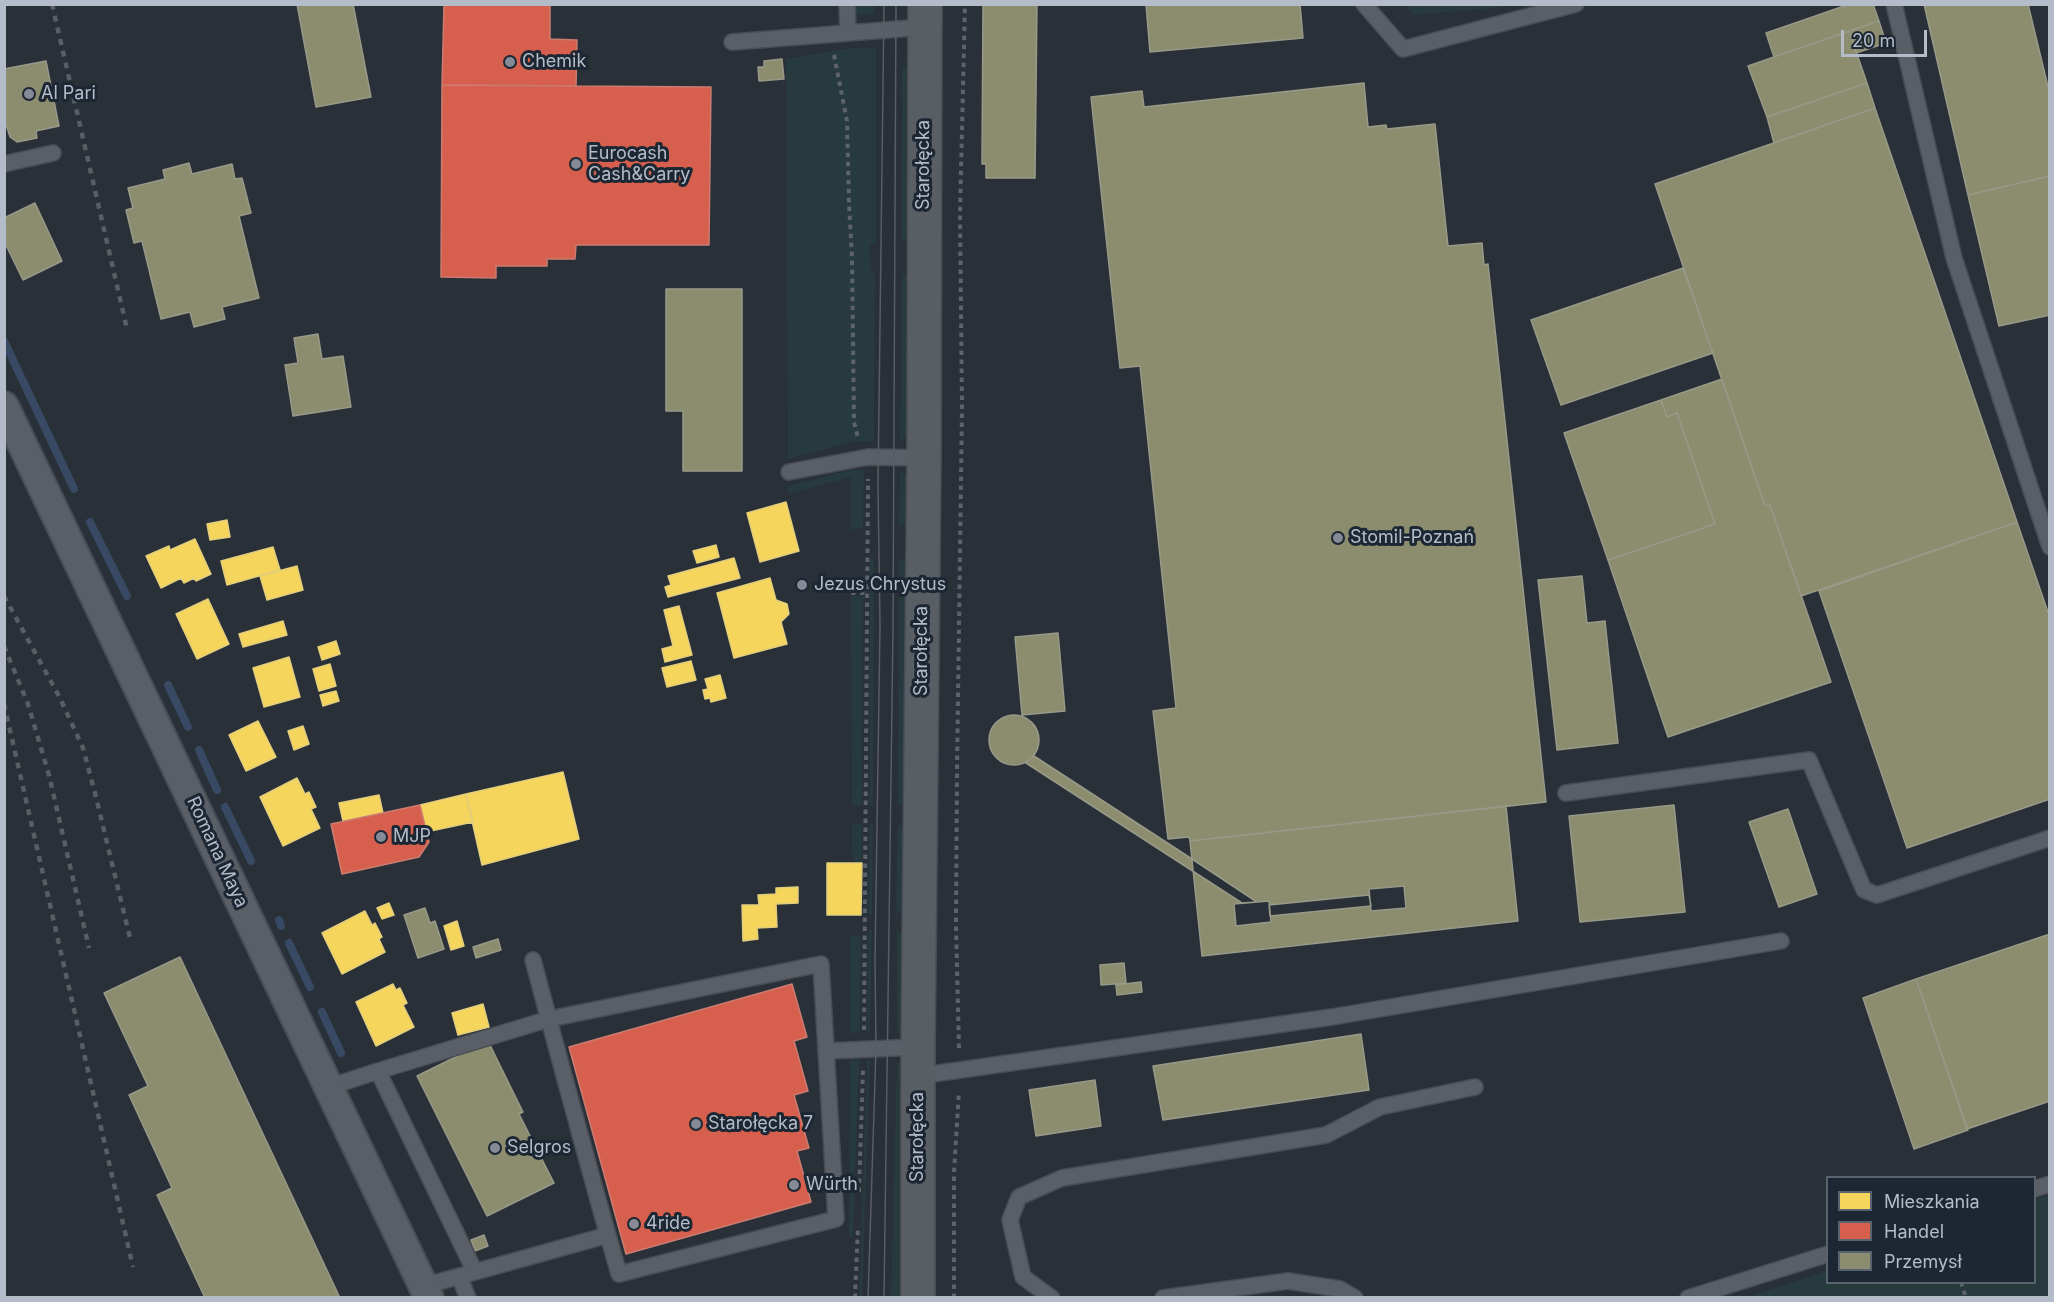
<!DOCTYPE html>
<html>
<head>
<meta charset="utf-8">
<style>
  body { margin:0 }
  #map { position:relative; width:2054px; height:1302px; overflow:hidden; background:#2a3038; font-family:Inter,sans-serif }
  canvas { display:block }
  .frame { position:absolute; inset:0; border:6px solid #b4bcc9; pointer-events:none }
  .legend { position:absolute; left:1826px; top:1176px; width:210px; height:108px; box-sizing:border-box; background:#1d2633; border:2px solid #59626f; margin:0; padding:8px 10px; list-style:none; font-size:18px; color:#b4bcc9 }
  .legend li { display:flex; align-items:center; gap:12px; height:30px }
  .legend b { width:30px; border:2px solid #59626f }
  .scale { position:absolute; left:1841px; top:30px; width:86px; height:27px; box-sizing:border-box; border:3px solid #b4bcc9; border-top:0; padding-left:8px; font-size:18px; line-height:21px; white-space:nowrap; color:#b4bcc9; -webkit-text-stroke:4px #1d2633; paint-order:stroke }
</style>
</head>
<body>
<div id="map">
<canvas width="2054" height="1302"></canvas>
<div class="frame"></div>
<ul class="legend">
<li><b style="height:16px;background:#f6d55c"></b>Mieszkania</li>
<li><b style="height:16px;background:#d6604d"></b>Handel</li>
<li><b style="height:16px;background:#8c8c6e"></b>Przemysł</li>
</ul>
<div class="scale">20 m</div>
</div>
<script>
const g = document.querySelector('canvas').getContext('2d');
g.lineJoin = 'round';
function paint(path, color) {
  g.fillStyle = color;
  g.fill(path, 'evenodd');
}
function strokePath(path, color, width, dash) {
  g.strokeStyle = color;
  g.lineWidth = width;
  g.lineCap = dash ? 'butt' : 'round';
  g.setLineDash(dash || []);
  g.stroke(path);
}
function label(font, color, halo, rows, align = 'center') {
  g.font = font + ' Inter,sans-serif';
  g.lineWidth = 6;
  g.setLineDash([]);
  g.textBaseline = 'middle';
  g.strokeStyle = halo;
  g.fillStyle = color;
  for (const [text, x, y, turn = 0] of rows) {
    g.save();
    g.translate(x, y);
    g.rotate((+turn || 0) * Math.PI / 180);
    g.textAlign = isNaN(turn) ? turn : align;
    if (halo) g.strokeText(text, 0, 0);
    g.fillText(text, 0, 0);
    g.restore();
  }
}
paint(new Path2D(`
  M854,5h20v9l-18,1z
  M1406,5h100l-11,3 -82,7z
  M852,48h24v195l-6,1 1,28h4l-1,170 -19,-1 -67,18 -2,-400z
  M909,65l-1,173 -6,5v-175z
  M902,272l6,5 -2,159 -6,6z
  M850,470h14l-1,58 -12,2v-53l-63,17v-8z
  M900,470l6,5v48l-7,5z
  M874,557l-1,249h-4l1,-248z
  M899,557l7,5 -1,239 -7,5z
  M851,596h12l-1,210h-10z
  M852,824h10v39h-6l-4,-12z
  M869,824h4l-1,90h-4z
  M898,824l7,6 -1,78 -8,6z
  M868,930h4l-2,103h-3z
  M897,930l7,7v91l-7,5z
  M850,936h11l-1,97h-10z
  M850,1060h9l-6,179 -4,-3z
  M867,1060h3l-8,237 -3,1z
  M897,1061l7,6 -2,230 -11,1z
  M2049,1194v103h-301l79,-26 1,11h206l1,-82z`), '#273a3e');
const homes = new Path2D(`
  M786,502l13,49 -39,11 -13,-49z
  M227,520l3,17 -20,3 -3,-16z
  M195,539l16,35 -15,7 -2,-3 -10,5 -3,-5 -20,10 -15,-32 23,-10 1,4z
  M716,545l3,12 -22,6 -4,-12z
  M273,547l7,23 -53,15 -6,-24z
  M734,558l6,20 -72,19 -3,-10 6,-2 -3,-9z
  M297,566l6,24 -36,10 -7,-24z
  M770,578l6,22 11,4 2,10 -8,8 6,22 -53,14 -17,-65z
  M208,599l21,45 -32,15 -21,-45z
  M679,606l13,49 -27,7 -3,-13 11,-3 -9,-36z
  M283,621l4,14 -44,12 -4,-13z
  M336,641l4,13 -18,6 -4,-13z
  M289,657l11,40 -36,10 -11,-39z
  M691,661l5,19 -29,7 -5,-19z
  M330,664l6,22 -17,5 -6,-22z
  M720,675l6,23 -15,4 -1,-4 -5,1 -2,-9 5,-1 -3,-10z
  M336,691l3,10 -16,5 -3,-11z
  M258,721l18,36 -30,14 -17,-36z
  M303,726l6,18 -15,6 -6,-19z
  M563,772l16,67 -97,26 -16,-71z
  M297,778l8,16 4,-2 7,15 -5,2 9,19 -37,18 -23,-49z
  M466,794l7,28 -47,10 -6,-27z
  M379,795l4,18 -40,8 -4,-18z
  M827,863h35l-1,52h-34z
  M798,887v16l-22,1 1,23 -20,1 1,11 -15,2 -1,-36h17l-1,-10 18,-1v-6z
  M389,903l5,12 -12,4 -5,-11z
  M365,911l7,14 3,-2 7,14 -3,2 6,13 -43,22 -20,-41z
  M457,921l7,25 -13,4 -7,-24z
  M393,984l3,6 4,-2 7,15 -4,2 11,22 -38,19 -20,-44z
  M483,1004l6,23 -31,8 -6,-22z`);
paint(homes, '#f6d55c');
strokePath(homes, '#e2ce7d', 1.5);
const shops = new Path2D(`
  M444,4h106v35l27,1 -1,46 -134,-1z
  M442,85l269,2 -2,158h-133l-1,14h-28v7h-51v12l-55,-1z
  M420,805l9,37 -10,15 -77,17 -11,-50z
  M792,984l15,53 -13,4 14,50 -14,4 15,53 -12,3 14,51 -185,52 -57,-207z`);
paint(shops, '#d6604d');
strokePath(shops, '#cc7c72', 1.5);
const industry = new Path2D(`
  M297,4h56l18,93 -55,10z
  M983,4h54l-2,174h-49v-14h-4z
  M1146,4h154l3,34 -153,14z
  M1850,4h23l6,17 -105,36 -8,-24z
  M1924,4h104l22,91v81l-82,19z
  M1879,21l7,22 -30,10 -7,-22z
  M1849,31l18,52 -100,34 -19,-51z
  M782,59l2,20 -25,2 -1,-14h6v-6z
  M46,61l13,65 -23,5 1,7 -20,4 -7,-5 -6,-19v-49z
  M1364,83l4,44 18,-2 1,4 48,-5 13,122 34,-3 2,22 4,-1 58,538 -356,39 -1,-4 -21,2 -15,-128 23,-3 -36,-342 -20,2 -29,-271 51,-6 2,16z
  M1867,83l8,25 -101,35 -7,-26z
  M1875,108l142,414 -216,74 -31,-91 -5,1 -110,-322z
  M189,163l3,11 40,-10 3,15 7,-1 9,35 -12,3 20,82 -37,9 3,12 -31,8 -4,-15 -29,7 -19,-78 -8,2 -8,-33 7,-2 -5,-20 37,-9 -2,-9z
  M2050,176v139l-51,11 -31,-131z
  M35,203l27,58 -39,19 -19,-39v-23z
  M1683,268l30,85 -152,52 -30,-85z
  M666,289h76v182h-59v-60h-17z
  M318,334l4,25 21,-3 8,51 -58,9 -8,-51 13,-2 -4,-25z
  M1722,379l43,127 5,-1 61,177 -163,55 -60,-177 107,-36 -38,-111 -10,4 -6,-17z
  M1661,400l6,17 10,-4 38,111 -107,36 -44,-127z
  M2017,522l33,96v181l-143,49 -88,-257z
  M1582,576l5,47 18,-2 13,122 -61,7 -19,-170z
  M1058,633l7,78 -43,4 -7,-78z
  M989 740a25 25 0 1 1 50 0a25 25 0 1 1-50 0Z
  M1034,756l158,103 65,43 -15,1 -216,-140z
  M1674,805l11,107 -105,10 -11,-106z
  M1506,806l12,115 -316,35 -12,-115z
  M1788,809l29,85 -38,13 -30,-85z
  M1404,886l2,22 -35,3 -2,-22z
  M1369,895l2,11 -101,10 -1,-11z
  M1269,901l2,21 -35,4 -2,-22z
  M425,908l5,15 5,-2 9,28 -26,9 -14,-43z
  M2050,934v167l-83,28 -51,-150z
  M498,939l3,11 -25,8 -3,-11z
  M180,957l160,341h-135l-48,-103 15,-7 -43,-93 19,-9 -44,-93z
  M1124,963l2,20 -25,2 -1,-20z
  M1916,979l52,151 -54,19 -51,-151z
  M1141,982l1,10 -25,3 -1,-10z
  M1361,1034l8,56 -206,30 -10,-54z
  M488,1041l35,71 -4,2 35,69 -67,33 -70,-140z
  M1095,1080l6,46 -65,10 -7,-46z
  M484,1235l4,11 -13,5 -4,-11z`);
paint(industry, '#8c8c6e');
strokePath(industry, '#989a89', 1.5);
strokePath(new Path2D(`
  M4,341l70,148
  M90,522l37,74
  M168,685l20,42
  M199,750l18,40
  M225,807l26,54
  M279,920l2,6
  M289,943l21,44
  M322,1012l19,41`), '#384963', 8);
const lane = new Path2D(`
  M847,4l1,28
  M1364,4l39,45 173,-45
  M1894,4l60,254 96,289
  M732,42l193,-15
  M4,164l49,-11
  M789,472l79,-15 56,1
  M1566,793l243,-33 55,130 13,5 173,-57
  M826,1051l92,-4
  M378,1071l171,-52 272,-55 15,255 -217,55c-30,-104 -58,-209 -86,-314
  M918,1076l414,-59 449,-76
  M329,1087l49,-16 97,201
  M2034,1189l16,-5
  M459,1276l9,22
  M424,1286l184,-51
  M1052,1298l-29,-21 -13,-57 9,-23 43,-19 264,-43 54,-28 95,-20
  M1163,1298l125,-17 52,8 15,9
  M1688,1298l140,-44`);
const street = new Path2D(`
  M4,406l425,892`);
const secondary = new Path2D(`
  M918,1298v-251l6,-589 1,-454`);
strokePath(lane, '#484c53', 18);
strokePath(street, '#484c53', 32);
strokePath(secondary, '#484c53', 36);
strokePath(new Path2D(`
  M834,55l13,66 2,82 3,55 2,164 4,16
  M851,593h16
  M864,1030l4,-551
  M959,1048l-3,-122 1,-155 5,-364 -2,-194 5,-209
  M859,1192l4,-122
  M1961,1282l5,16
  M855,1298l3,-72
  M954,1298v-126l5,-81`), '#5d636a', 4, [4.5, 4.5]);
strokePath(lane, '#5a5e66', 15);
strokePath(street, '#5a5e66', 28);
strokePath(secondary, '#595d64', 33);
strokePath(new Path2D(`
  M868,1298l8,-249 -1,-89 5,-334 -2,-141 6,-481
  M884,1298l9,-669 3,-625`), '#595d64', 1.5);
strokePath(new Path2D(`
  M52,4l75,325
  M759,4v1
  M4,596l56,102 23,50 12,45 35,145
  M4,646l24,58 21,71 40,173
  M4,704l129,563`), '#595d64', 4.5, [6, 6]);
for (const [x, y, r, color] of [
  [510,62,6,"#848b96"],
  [29,94,6,"#848b96"],
  [576,164,6,"#848b96"],
  [1338,538,6,"#848b96"],
  [802,585,6,"#848b96"],
  [381,837,6,"#848b96"],
  [696,1124,6,"#848b96"],
  [495,1148,6,"#848b96"],
  [794,1185,6,"#848b96"],
  [634,1224,6,"#848b96"]
]) {
  const dot = new Path2D();
  dot.arc(x, y, r, 0, 2 * Math.PI);
  g.fillStyle = color;
  g.fill(dot);
  strokePath(dot, '#1d2633', 2);
}
label('18px', '#b4bcc9', '#1d2633', [
  ["Chemik",522,62],
  ["Al Pari",41,94],
  ["Eurocash",588,154],
  ["Cash&Carry",588,175],
  ["Stomil-Poznań",1350,538],
  ["Jezus Chrystus",814,585],
  ["MJP",393,837],
  ["Starołęcka 7",708,1124],
  ["Selgros",507,1148],
  ["Würth",806,1185],
  ["4ride",646,1224]
], 'left');
label('18px', '#b4bcc9', '#1d2633', [
  ["Starołęcka",924,165,-90],
  ["Starołęcka",922,651,-90],
  ["Romana Maya",217,852,65],
  ["Starołęcka",918,1137,-90]
]);
</script>
</body>
</html>
